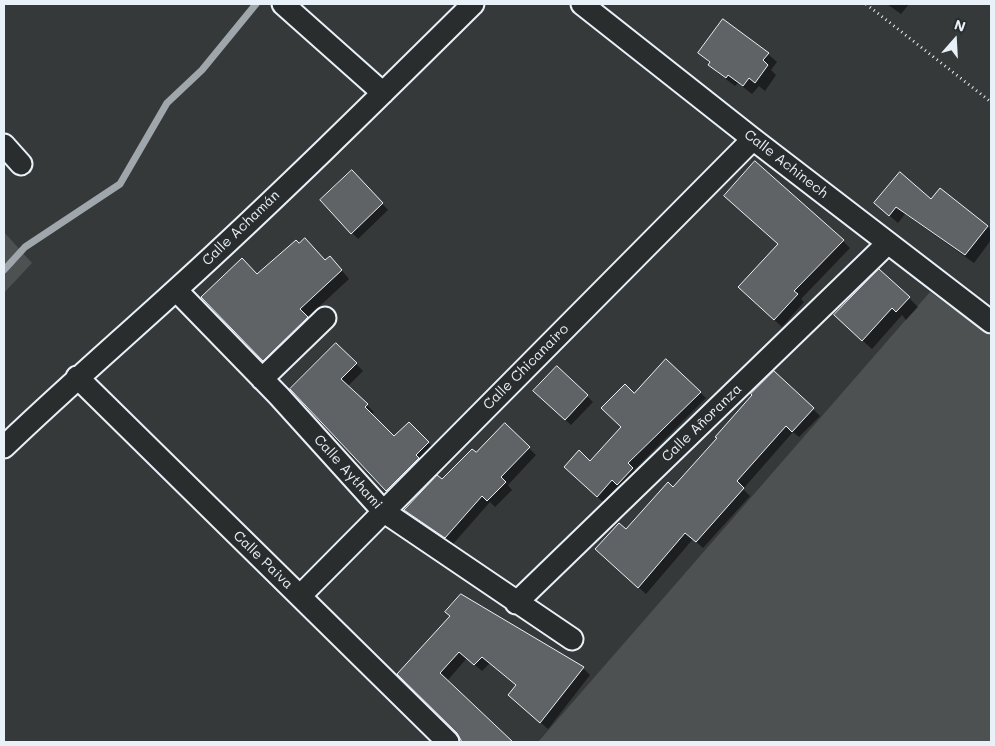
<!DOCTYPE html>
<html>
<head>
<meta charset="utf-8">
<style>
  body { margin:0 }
  #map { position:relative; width:995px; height:746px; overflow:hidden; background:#35393a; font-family:Mali,sans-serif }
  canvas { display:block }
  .frame { position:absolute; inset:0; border:5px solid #e8f1f8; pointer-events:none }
  .north { position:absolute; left:930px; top:15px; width:50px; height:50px; -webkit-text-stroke:4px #2a2d2e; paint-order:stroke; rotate:19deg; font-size:14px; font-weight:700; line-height:20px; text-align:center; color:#e8f1f8 }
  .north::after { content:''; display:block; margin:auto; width:18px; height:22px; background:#e8f1f8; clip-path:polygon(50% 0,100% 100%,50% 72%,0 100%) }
</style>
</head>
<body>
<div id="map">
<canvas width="995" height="746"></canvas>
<div class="frame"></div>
<div class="north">N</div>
</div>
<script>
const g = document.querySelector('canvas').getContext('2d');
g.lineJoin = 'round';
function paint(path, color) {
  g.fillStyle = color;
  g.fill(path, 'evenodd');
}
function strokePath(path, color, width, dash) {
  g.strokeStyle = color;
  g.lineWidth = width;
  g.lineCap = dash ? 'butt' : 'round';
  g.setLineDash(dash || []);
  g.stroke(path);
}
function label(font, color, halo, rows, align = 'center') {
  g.font = font + ' Mali,sans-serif';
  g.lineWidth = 4;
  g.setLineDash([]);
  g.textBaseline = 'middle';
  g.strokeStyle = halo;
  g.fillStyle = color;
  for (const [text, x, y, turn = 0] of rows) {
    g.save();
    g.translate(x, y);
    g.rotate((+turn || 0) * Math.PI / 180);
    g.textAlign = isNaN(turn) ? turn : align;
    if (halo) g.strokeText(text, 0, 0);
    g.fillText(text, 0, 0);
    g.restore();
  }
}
paint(new Path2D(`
  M4,232l28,31 -28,30z
  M930,292l61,44v406h-453z`), '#4d5152');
paint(new Path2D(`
  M887,4h22l-8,10z
  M700,53l68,1 9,8 -6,8 5,5 -11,16 -6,-5 -7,8 -14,-11 -3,3 -16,-12z
  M352,172l36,38 -30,29 -37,-39z
  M932,201l55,25 4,4v10l-17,23 -69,-49 -7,9 -23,-20z
  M822,221l28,27 -49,51 3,3 -22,25 -35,-33 32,-49z
  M326,261l12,5 11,13 -41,38 7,9 -44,42 -69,-70 55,-23z
  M909,298l9,9 -12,13 -4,-5 -30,34 -28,-25z
  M336,344l27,27 -16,16 27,25 -3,3 23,23 15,-15 26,27 -41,48 -103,-109z
  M666,361l40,37 -72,72 4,4 -14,16 -5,-5 -16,17 -32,-29 19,-10 33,-36 11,-33z
  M557,368l36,34 -22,23 -30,-28z
  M813,409l7,7 -21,21 -6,-5 -50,57 7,7 -47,52 -10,-9 -47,55 -43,-39 23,-24 47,-43z
  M505,425l31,30 -28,30 4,5 -17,17 -5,-5 -37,42 -47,-34 70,-56z
  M461,595l122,73 7,7 -42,54 -31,-27v-16l-27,-23 -8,8 -15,-13 -20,23 64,61h-50l-3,-9 -59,-59 52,-57z`), '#0007');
strokePath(new Path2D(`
  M4,270l21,-23 95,-63 47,-81 35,-33 54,-66`), '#a0a7ac', 7);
const building = new Path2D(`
  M723,19l46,34 -6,7 5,5 -13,18 -6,-5 -6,8 -15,-11 -2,3 -18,-13 2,-3 -12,-9z
  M755,161l89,79 -50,51 4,3 -24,26 -36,-33 40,-43 -54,-48z
  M352,170l31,33 -32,31 -31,-34z
  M900,172l31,27 9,-11 48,38 -23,29 -69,-48 -7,9 -15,-13z
  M305,238l20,22 5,-4 12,14 -42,39 8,8 -45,44 -62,-64 41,-39 15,16 39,-34 3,3z
  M879,269l31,28 -14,15 -4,-4 -30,33 -28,-26z
  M336,343l21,20 -16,16 27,25 -3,3 29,29 15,-14 20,20 -13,13 3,3 -33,33 -96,-102z
  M666,359l35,33 -73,71 5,5 -16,17 -5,-5 -15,17 -33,-30 15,-17 11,11 31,-34 -20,-19 24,-24 9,9z
  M557,366l31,29 -23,25 -32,-29z
  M774,371l40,37 -22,24 -6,-6 -49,55 7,7 -48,54 -11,-9 -47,55 -43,-39 24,-26 7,6 42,-47 5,5 44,-49 -2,-1 37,-42 -1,-1z
  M505,423l25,24 -29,30 5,5 -19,19 -5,-5 -37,42 -41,-28 33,-35 5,4 30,-30 4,3z
  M461,594l123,73 -44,56 -32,-28 8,-10 -34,-28 -8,8 -15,-13 -19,21 73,69h-51l-5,-9 -60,-59 53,-58 -5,-4z`);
paint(building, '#5f6365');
strokePath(building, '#e8f1f8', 1);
const minor = new Path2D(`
  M283,4l100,89
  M582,4l171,135 238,183
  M4,145l17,19
  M176,290l103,106 104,115 189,128
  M77,377l371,365
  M262,379l63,-61
  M4,447c56,-54 115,-105 173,-158 101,-92 199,-189 296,-285
  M300,596l453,-457
  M516,603l372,-360`);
strokePath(minor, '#e8f1f8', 25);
strokePath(new Path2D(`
  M866,4l125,98`), '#e8f1f8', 3, [1, 4]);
strokePath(minor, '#2a2d2e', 21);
label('14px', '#e8f1f8', '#2a2d2e', [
  ["Calle Achinech",786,164,38],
  ["Calle Achamán",241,228,-44],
  ["Calle Chicanairo",526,367,-45],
  ["Calle Añoranza",702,423,-44],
  ["Calle Aythami",348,472,48],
  ["Calle Paiva",263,560,44]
]);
</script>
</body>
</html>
